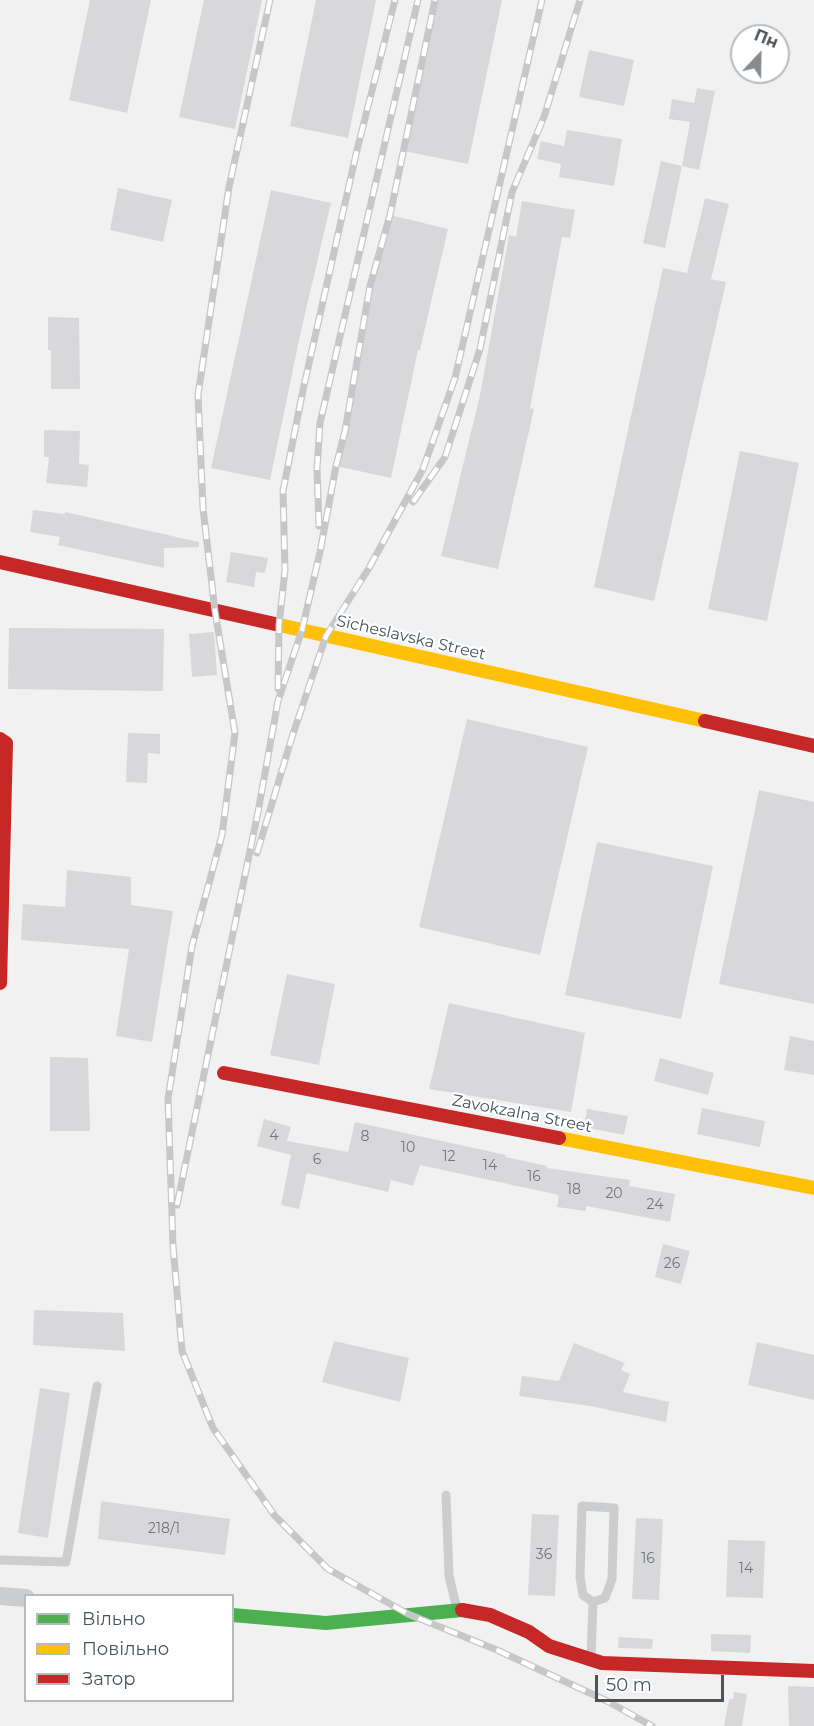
<!DOCTYPE html>
<html>
<head>
<meta charset="utf-8">
<style>
  body { margin:0 }
  #map { position:relative; width:814px; height:1726px; overflow:hidden; background:#f2f1f1; font-family:Montserrat,sans-serif }
  canvas { display:block }
  .legend { position:absolute; left:24px; top:1594px; width:210px; height:108px; box-sizing:border-box; background:#fff; border:2px solid #b7bbbe; margin:0; padding:8px 10px; list-style:none; font-size:18px; color:#4a545c }
  .legend li { display:flex; align-items:center; gap:12px; height:30px }
  .legend b { width:30px; border:2px solid #b7bbbe }
  .north { position:absolute; left:730px; top:24px; width:60px; height:60px; box-sizing:border-box; background:#fff; border:2px solid #b7bbbe; border-radius:50%; rotate:22deg; font-size:16px; font-weight:700; line-height:24px; text-align:center; color:#4a545c }
  .north::after { content:''; display:block; margin:auto; width:21px; height:27px; background:#858b90; clip-path:polygon(50% 0,100% 100%,50% 72%,0 100%) }
  .scale { position:absolute; left:595px; top:1675px; width:129px; height:27px; box-sizing:border-box; border:3px solid #4a545c; border-top:0; padding-left:8px; font-size:18px; line-height:21px; white-space:nowrap; color:#4a545c; -webkit-text-stroke:4px #fff; paint-order:stroke }
</style>
</head>
<body>
<div id="map">
<canvas width="814" height="1726"></canvas>
<ul class="legend">
<li><b style="height:8px;background:#4caf50"></b>Вільно</li>
<li><b style="height:8px;background:#ffc107"></b>Повільно</li>
<li><b style="height:8px;background:#c62828"></b>Затор</li>
</ul>
<div class="north">Пн</div>
<div class="scale">50 m</div>
</div>
<script>
const g = document.querySelector('canvas').getContext('2d');
g.lineJoin = 'round';
function paint(path, color) {
  g.fillStyle = color;
  g.fill(path, 'evenodd');
}
function strokePath(path, color, width, dash) {
  g.strokeStyle = color;
  g.lineWidth = width;
  g.lineCap = dash ? 'butt' : 'round';
  g.setLineDash(dash || []);
  g.stroke(path);
}
function label(font, color, halo, rows, align = 'center') {
  g.font = font + ' Montserrat,sans-serif';
  g.lineWidth = 4.5;
  g.setLineDash([]);
  g.textBaseline = 'middle';
  g.strokeStyle = halo;
  g.fillStyle = color;
  for (const [text, x, y, turn = 0] of rows) {
    g.save();
    g.translate(x, y);
    g.rotate((+turn || 0) * Math.PI / 180);
    g.textAlign = isNaN(turn) ? turn : align;
    if (halo) g.strokeText(text, 0, 0);
    g.fillText(text, 0, 0);
    g.restore();
  }
}
paint(new Path2D(`
  M90,0h61l-24,113 -58,-13z
  M204,0h58l-27,129 -56,-12z
  M316,0h60l-28,138 -58,-12z
  M435,0h67l-34,164 -64,-13z
  M589,50l45,10 -10,46 -45,-9z
  M697,88l18,3 -16,79 -17,-4 8,-44 -21,-3 3,-20 22,4z
  M567,130l55,9 -8,47 -55,-9 2,-13 -24,-5 4,-18 23,5z
  M661,161l21,5 -17,82 -22,-5z
  M118,188l54,12 -9,42 -53,-12z
  M271,190l60,13 -30,128 -31,149 -59,-12z
  M705,198l24,6 -18,75 15,3 -72,319 -60,-14 69,-319 24,5z
  M522,201l53,9 -5,28 -8,-1 -32,171 4,1 -36,160 -57,-13 39,-161 29,-160 7,2z
  M390,215l58,14 -28,121h-2l-27,128 -55,-12 26,-130z
  M48,317l31,1 1,71h-29v-39h-3z
  M44,430l36,1 -1,33 10,1 -2,22 -41,-4 3,-26h-5z
  M740,451l59,12 -32,158 -59,-12z
  M33,510l32,4v-2l134,30v5l-35,1v20l-106,-23 2,-8 -30,-5z
  M231,552l37,6 -3,15 -9,-1 -2,15 -28,-5z
  M9,628l155,1 -1,62 -155,-2z
  M214,632l3,43 -25,2 -3,-43z
  M467,719l121,28 -48,208 -121,-28z
  M128,733l32,1v20l-12,-1 -1,30 -21,-1z
  M759,790l55,12v202l-95,-20z
  M597,842l116,24 -32,153 -116,-24z
  M67,870l64,7v28l42,6 -21,131 -36,-6 13,-87 -108,-9 2,-36 42,3z
  M287,974l48,10 -16,81 -49,-10z
  M449,1003l136,30 -14,79 -142,-23z
  M790,1036l24,5v34l-30,-5z
  M50,1057l38,1 2,73h-40z
  M660,1058l54,15 -6,22 -54,-14z
  M702,1108l63,13 -5,26 -63,-13z
  M587,1109l41,7 -4,19 -40,-8z
  M264,1119l27,8 -4,14 61,11 7,-30 151,33v2l41,9v2l83,12 -1,6 46,8 -5,28 -84,-16v5l-29,-4 2,-12 -139,-30 -7,21 -22,-6 -3,12 -81,-19 -8,36 -18,-4 10,-50 -34,-9z
  M663,1244l27,7 -9,33 -26,-7z
  M34,1310l89,3 2,38 -92,-6z
  M334,1341l75,17 -9,44 -78,-20z
  M757,1342l57,13v45l-66,-15z
  M574,1343l51,20 -4,7 9,4 -7,18 46,10 -3,20 -76,-16 -71,-10 3,-20 37,5z
  M40,1388l30,5 -22,145 -30,-5z
  M101,1501l129,18 -5,36 -127,-16z
  M532,1514l27,1 -4,81 -27,-1z
  M636,1518l27,1 -4,81 -27,-1z
  M728,1540l37,1 -2,57 -37,-1z
  M711,1634l40,1 -1,18 -39,-2z
  M619,1637l34,2 -1,10 -34,-1z
  M788,1686l26,1v39h-25z
  M734,1692l13,2 -5,32h-18l5,-27h4z`), '#d8d8da');
strokePath(new Path2D(`
  M446,1495l3,81 7,29
  M0,1560l66,2 31,-176
  M591,1657l2,-55 12,-4 7,-19 2,-71 -32,-2 -2,71 3,18 10,7`), '#cbcdcf', 9);
strokePath(new Path2D(`
  M0,1596l26,2`), '#cbcdcf', 18);
strokePath(new Path2D(`
  M232,1615l94,8 136,-13`), '#4caf50', 14);
strokePath(new Path2D(`
  M275,624l430,97
  M559,1138l255,50`), '#ffc107', 14);
strokePath(new Path2D(`
  M0,562l275,62
  M705,721l109,25
  M0,739l6,4 -6,240
  M224,1073l335,65
  M462,1610l28,5 39,17 20,14 53,17 212,8`), '#c62828', 14);
const rail = new Path2D(`
  M270,0l-41,187 -31,208 5,113 12,103 20,122 -13,102 -30,111 -24,153 5,146 9,106 31,77 62,88 53,53 80,45 89,36 110,51 45,25
  M413,502l32,-45 35,-108 32,-157 32,-75 36,-117
  M319,526l-2,-57 3,-46 98,-423
  M278,689l1,-64 6,-55 -2,-79 20,-101 54,-240 38,-150
  M257,853l35,-116 34,-101 43,-68 54,-99 32,-91 87,-378
  M177,1205l81,-393 20,-111 24,-71 18,-78 16,-86 9,-35 25,-145 20,-71 45,-215`);
strokePath(rail, '#c6c7c9', 7);
strokePath(rail, '#fff', 4.5, [14]);
label('14px', '#6f767d', null, [
  ["4",274,1136],
  ["8",365,1137],
  ["10",408,1148],
  ["12",449,1157],
  ["6",317,1160],
  ["14",490,1166],
  ["16",534,1177],
  ["18",574,1190],
  ["20",614,1194],
  ["24",655,1205],
  ["26",672,1264],
  ["218/1",164,1529],
  ["36",544,1555],
  ["16",648,1559],
  ["14",746,1569]
]);
label('16px', '#4a545c', '#fff', [
  ["Sicheslavska Street",411,638,13],
  ["Zavokzalna Street",522,1114,11]
]);
</script>
</body>
</html>
